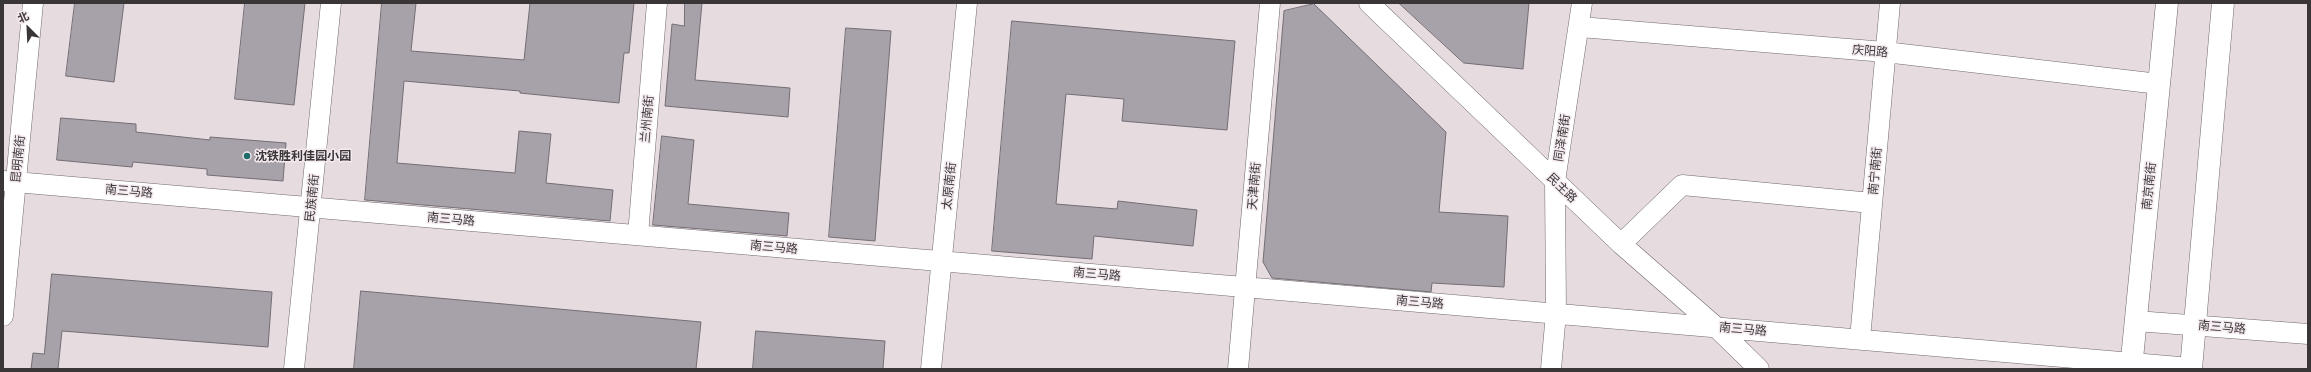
<!DOCTYPE html>
<html>
<head>
<meta charset="utf-8">
<style>
  body { margin:0 }
  #map { position:relative; width:2311px; height:372px; overflow:hidden; background:#e6dce0; font-family:Commissioner,"Noto Sans SC",sans-serif }
  canvas { display:block }
  .frame { position:absolute; inset:0; border:4px solid #3a3638; pointer-events:none }
  .north { position:absolute; left:8px; top:8px; width:40px; height:40px; -webkit-text-stroke:3px #f3e9ee; paint-order:stroke; rotate:336deg; font-size:11px; font-weight:700; line-height:16px; text-align:center; color:#3a3638 }
  .north::after { content:''; display:block; margin:auto; width:14px; height:18px; background:#3a3638; clip-path:polygon(50% 0,100% 100%,50% 72%,0 100%) }
</style>
</head>
<body>
<div id="map">
<canvas width="2311" height="372"></canvas>
<div class="frame"></div>
<div class="north">北</div>
</div>
<script>
const g = document.querySelector('canvas').getContext('2d');
g.lineJoin = 'round';
function paint(path, color) {
  g.fillStyle = color;
  g.fill(path, 'evenodd');
}
function strokePath(path, color, width, dash) {
  g.strokeStyle = color;
  g.lineWidth = width;
  g.lineCap = dash ? 'butt' : 'round';
  g.setLineDash(dash || []);
  g.stroke(path);
}
function label(font, color, halo, rows, align = 'center') {
  g.font = font + ' Commissioner,"Noto Sans SC",sans-serif';
  g.lineWidth = 3;
  g.setLineDash([]);
  g.textBaseline = 'middle';
  g.strokeStyle = halo;
  g.fillStyle = color;
  for (const [text, x, y, turn = 0] of rows) {
    g.save();
    g.translate(x, y);
    g.rotate((+turn || 0) * Math.PI / 180);
    g.textAlign = isNaN(turn) ? turn : align;
    if (halo) g.strokeText(text, 0, 0);
    g.fillText(text, 0, 0);
    g.restore();
  }
}
const building = new Path2D(`
  M75,3h49l-10,79 -48,-6z
  M245,3h60l-11,102 -59,-6z
  M382,3h34l-5,48 113,9 6,-57h104l-5,50h-5l-5,50 -99,-10v-2l-116,-10 -7,82 118,10 4,-42 32,3 -5,49 67,7 -3,31 -245,-21z
  M685,3h17l-7,77 95,8 -2,29 -123,-11 7,-82 12,2z
  M1399,3h130l-6,66 -59,-6z
  M1314,4l132,128 -7,80 69,4 -4,71 -72,-4 -1,9 -159,-14 -9,-16 21,-251z
  M1012,21l223,20 -8,89 -105,-9 2,-22 -58,-5 -10,110 61,5 1,-8 79,9 -4,36 -99,-10 -2,23 -100,-8z
  M846,28l45,3 -16,210 -46,-4z
  M61,118l75,6v8l74,8v-3l76,6 -3,38 -76,-6v-6l-74,-7 -1,5 -75,-7z
  M662,136l32,4 -6,64 101,9 -2,23 -134,-11z
  M52,274l220,18 -4,55 -206,-16 -4,38h-27l2,-16 11,1z
  M361,291l340,31 -5,47h-342z
  M756,331l129,10 -2,28h-130z`);
paint(building, '#a7a1a9');
strokePath(building, '#736d74', 1);
const minor = new Path2D(`
  M1369,3l252,241 95,83 43,42
  M1580,27l305,25 274,32
  M3,181l2188,187
  M638,235l19,-232
  M1621,244l61,-59 190,18
  M3,316l30,-313
  M2136,321l172,13
  M1860,339l30,-336
  M294,369l37,-366
  M931,369l36,-366
  M1238,369l32,-366
  M1551,369l5,-56 -1,-132 27,-178`);
const major = new Path2D(`
  M2131,369l36,-366
  M2191,369l32,-366`);
strokePath(minor, '#71686c', 21);
strokePath(major, '#71686c', 23);
strokePath(minor, '#fff', 20);
strokePath(major, '#fff', 22);
for (const [x, y, r, color] of [
  [247,156,4,"#206c6c"]
]) {
  const dot = new Path2D();
  dot.arc(x, y, r, 0, 2 * Math.PI);
  g.fillStyle = color;
  g.fill(dot);
  strokePath(dot, '#f3e9ee', 1.5);
}
label('12px', '#3a3638', '#f3e9ee', [
  ["庆阳路",1870,51,5],
  ["兰州南街",647,119,-85],
  ["同泽南街",1562,138,-81],
  ["昆明南街",18,159,-84],
  ["南宁南街",1875,171,-85],
  ["太原南街",949,186,-84],
  ["天津南街",1254,186,-85],
  ["南京南街",2149,186,-84],
  ["民主路",1562,188,44],
  ["南三马路",129,191,5],
  ["民族南街",312,198,-84],
  ["南三马路",451,219,5],
  ["南三马路",774,247,5],
  ["南三马路",1097,274,5],
  ["南三马路",1420,302,5],
  ["南三马路",2222,327,5],
  ["南三马路",1743,329,5]
]);
label('bold 12px', '#3a3638', '#f3e9ee', [
  ["沈铁胜利佳园小园",255,156]
], 'left');
</script>
</body>
</html>
